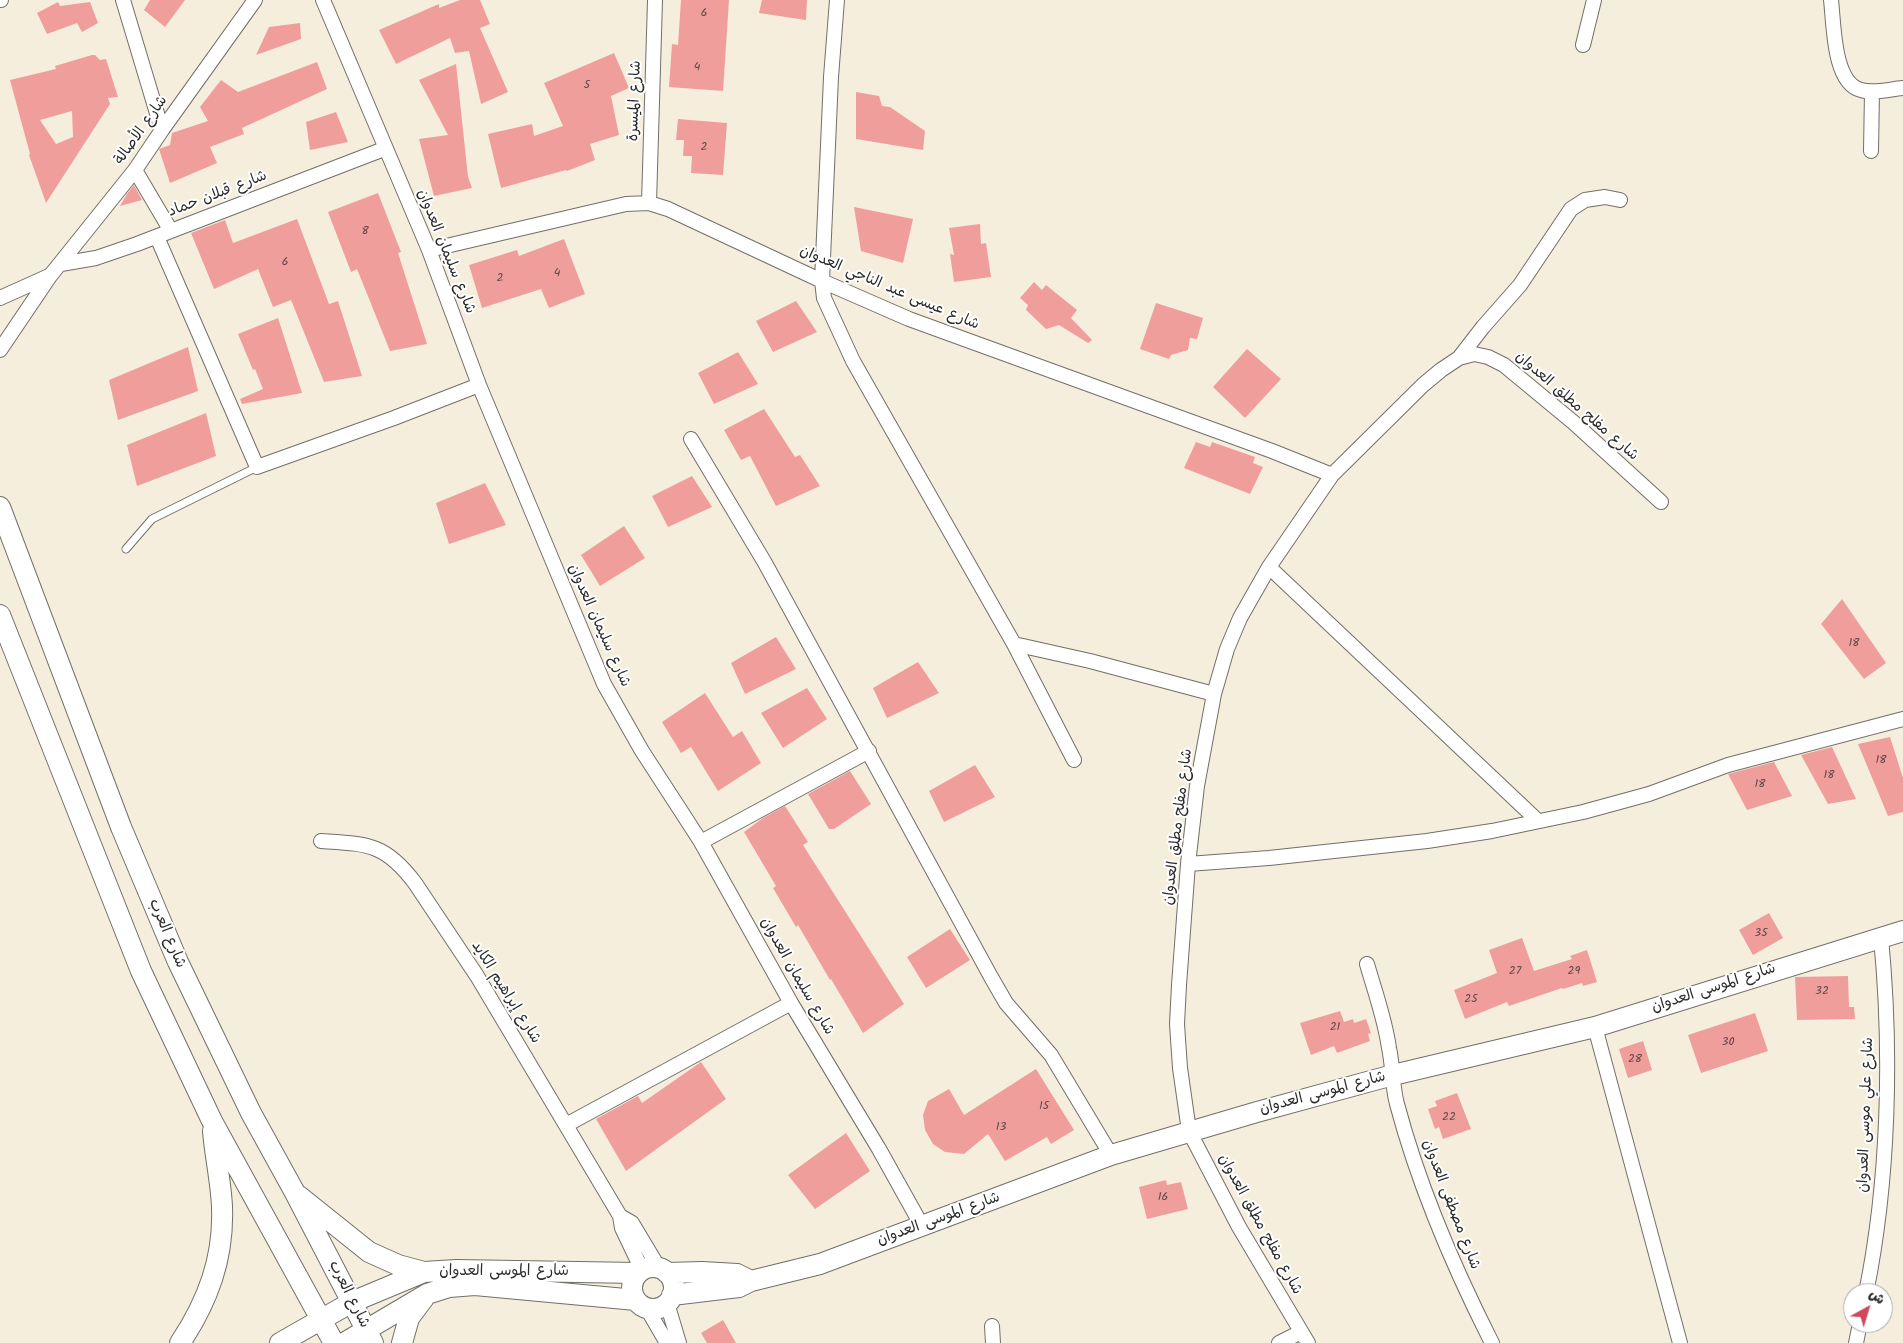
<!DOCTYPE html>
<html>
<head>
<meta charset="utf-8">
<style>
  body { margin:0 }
  #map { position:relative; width:1903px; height:1343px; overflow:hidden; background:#f6eedd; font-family:Kalam,"Playpen Sans Arabic",sans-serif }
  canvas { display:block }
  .north { position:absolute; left:1843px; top:1283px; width:50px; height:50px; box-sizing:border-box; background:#fff; border:1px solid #aaa; border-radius:50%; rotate:39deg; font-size:14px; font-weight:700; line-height:20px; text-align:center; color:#2b2b2b }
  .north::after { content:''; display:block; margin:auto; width:18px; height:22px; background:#d1495b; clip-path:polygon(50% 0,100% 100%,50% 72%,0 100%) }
</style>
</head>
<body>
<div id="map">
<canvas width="1903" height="1343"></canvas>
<div class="north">ش</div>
</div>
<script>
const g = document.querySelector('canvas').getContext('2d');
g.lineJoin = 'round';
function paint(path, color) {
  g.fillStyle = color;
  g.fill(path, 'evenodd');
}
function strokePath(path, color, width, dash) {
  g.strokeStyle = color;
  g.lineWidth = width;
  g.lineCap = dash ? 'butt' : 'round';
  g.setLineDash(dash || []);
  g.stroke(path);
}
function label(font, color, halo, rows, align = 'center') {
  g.font = font + ' Kalam,"Playpen Sans Arabic",sans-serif';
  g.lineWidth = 4;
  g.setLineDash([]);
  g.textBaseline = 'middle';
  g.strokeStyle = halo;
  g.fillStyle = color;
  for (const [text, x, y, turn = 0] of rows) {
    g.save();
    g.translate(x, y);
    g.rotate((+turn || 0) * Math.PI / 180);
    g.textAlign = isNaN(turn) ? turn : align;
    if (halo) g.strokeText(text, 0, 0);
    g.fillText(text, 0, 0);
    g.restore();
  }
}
paint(new Path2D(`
  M150,0h35l-20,27 -21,-17z
  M460,0h20l10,24 -10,4 28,64 -27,12 -12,-53 -14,2 -5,-15 -54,26 -17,-34 60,-26v4z
  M681,0h48l-6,91 -54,-4 3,-43 6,1z
  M762,0h45l-1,20 -47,-7z
  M58,2l2,4 30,-4 8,21 -16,9 -5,-9 -30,11 -10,-21z
  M300,23l1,16 -45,16 13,-28z
  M614,53l15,35 -18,8 8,39 -29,9 5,16 -28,11 -1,-1 -65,18 -13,-54 44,-10 2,12 29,-10 -19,-43z
  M92,55h3l5,5 6,-1 12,38 -10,1 2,6 -64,99 -17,-48 1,-1 -20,-74 46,-11 -1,-3zM72,111l1,26 -17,7 -16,-24z
  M317,62l10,27 -85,39 2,6 -34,13 7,16 -47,20 -11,-34 11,-4 2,-12 36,-12 -8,-14 21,-27 17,12z
  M456,64l12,113 4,11 -38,8 -15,-57 29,-4 -29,-55z
  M856,92l23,4 3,10 8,1 35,24 -2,19 -67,-11z
  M336,112l12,30 -38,8 -4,-28z
  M678,119l49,4 -4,52 -32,-2 1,-17h-9l1,-16h-8z
  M134,185l8,15 -22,6 7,-12z
  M378,193l23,59 -3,1 29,91 -37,7 -33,-82 -6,3 -23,-60z
  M854,207l59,12 -10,44 -42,-12z
  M297,219l32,85 9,-3 24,75 -38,6 -33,-82 -18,7 -15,-38 -44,20 -23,-56 34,-13 8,23z
  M980,224l1,20 5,-1 5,34 -37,5 -4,-28 4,1 -5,-27z
  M564,239l21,55 -36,14 -8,-19 -59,19 -13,-43 48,-15 2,6z
  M1034,282l8,8 4,-5 31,25 -6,8 21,22 -4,3 -29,-18 -13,4 -20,-19 2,-5 -8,-7z
  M796,301l21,31 -44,20 -17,-31z
  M1156,303l47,15 -6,21 -7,-1 -2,12 -17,5 -2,4 -29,-10z
  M278,318l24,75 -60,11 -2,-5 23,-10 -8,-20 -2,1 -15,-36z
  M188,347l10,44 -80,29 -9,-40z
  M1247,349l34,30 -36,39 -32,-31z
  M738,352l20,32 -44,20 -16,-31z
  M764,409l31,48 5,-2 20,31 -44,20 -26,-50 -9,4 -17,-30z
  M206,413l10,43 -79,30 -10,-41z
  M1196,442l14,5 2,-5 43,15 -2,6 10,4 -13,27 -66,-26z
  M692,476l20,31 -44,20 -16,-31z
  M485,483l21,42 -57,19 -13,-41z
  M624,526l21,32 -45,28 -19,-31z
  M1842,599l44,64 -22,16 -43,-55z
  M776,637l20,32 -51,25 -14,-31z
  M918,662l21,31 -52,25 -14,-30z
  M807,688l20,31 -44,29 -22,-35z
  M705,693l28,44 9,-6 19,32 -43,28 -27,-44 -10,6 -19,-31z
  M1890,737l13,41v34l-15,4 -30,-72z
  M1832,747l24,52 -28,5 -27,-49z
  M1774,762l18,34 -45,14 -19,-36z
  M975,765l20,32 -51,25 -15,-31z
  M850,771l21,33 -37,25h-5l-21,-35z
  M785,806l23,36 -5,3 101,159 -41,29 -32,-54 -1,1 -32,-55 -2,2 -23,-39 3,-2 -32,-54 19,-14z
  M1769,913l14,25 -30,17 -14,-25z
  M950,929l20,31 -44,28 -19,-31z
  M1522,938l12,33 38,-12 -2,-3 17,-6 10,32 -14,4 -1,-3 -19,6 -1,-1 -53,18 -2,-4 -42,17 -11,-29 43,-17 -8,-23z
  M1848,976l1,31h5l1,12 -58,1 -2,-43z
  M1340,1011l4,11 9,-3 1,4 12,-4 5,14 -3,1 2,7 -33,12 -3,-7 -23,9 -11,-32z
  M1755,1013l13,38 -67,22 -13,-38z
  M1643,1041l9,29 -24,8 -9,-29z
  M701,1062l25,37 -100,72 -30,-52 42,-23 4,7z
  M1036,1069l38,61 -23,14 -4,-7 -42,24 -17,-27 -24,20 -19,-2 -12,-8 -8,-14 -2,-15 5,-14 21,-12 15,26z
  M1457,1093l14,36 -28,10 -4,-12 -4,2 -7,-20 9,-3 -2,-5z
  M846,1133l24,38 -55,38 -27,-34z
  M1166,1180l1,5 14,-3 7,27 -41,10 -8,-32z
  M723,1320l13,23h-29l-6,-10z`), '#f09e9c');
const lane = new Path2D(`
  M126,549l26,-30 105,-52`);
const street = new Path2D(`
  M0,0h1
  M123,0l39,130
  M323,0l106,250 50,135 125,299 38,67 59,91 90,161 88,146 43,77
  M837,0l-6,77 -9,204 2,17 29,63 161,283 60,116
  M1831,0c3,24 2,83 30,90 13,4 29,-1 42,-2
  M1583,45l11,-45
  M1871,151l1,-59
  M135,170l36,61
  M649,203l6,-203
  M157,237l100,230 137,-49 85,-33
  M429,250l197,-46 23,-1 19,6 154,72 87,38 363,132 60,24
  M61,264l35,-6 41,-14 247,-95
  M0,298l49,-22
  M0,350l50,-74 85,-106 27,-40 93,-130
  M1459,358l24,-31 37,-42 51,-76 14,-9 20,-3 15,3
  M691,439l74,124 226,414 15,26 45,52 60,100
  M1269,567l269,254
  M1014,644l76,17 124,33
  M321,841c46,3 64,2 94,42l62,93 143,240 2,12 20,42
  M701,842l168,-91
  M1188,864l81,-6 158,-17 65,-10 91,-19 66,-18 79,-29 175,-46
  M1367,964c8,28 18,55 22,84 4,18 3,38 8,56 22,83 56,162 95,239
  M1595,1027l85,316
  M566,1125l225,-122
  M620,1216l12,7 27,45
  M1866,1293c23,-113 26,-241 15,-355
  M667,1303l12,40
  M646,1307l21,36
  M992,1326l1,17
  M1279,1343l22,-11
  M1308,1343l-69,-116 -50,-96 -9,-63 -3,-44 2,-39 9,-121 9,-78 17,-92 13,-45 13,-31 29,-51 63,-92 91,-90 18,-15 18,-12 15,-4 14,3 16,8 69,57 88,80
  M1856,1343l4,-20`);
const secondary = new Path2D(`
  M0,507l121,320 57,135 73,151 43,78 79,152
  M0,615l141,356 71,150 122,222
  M299,1196l70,56 29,13 26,7
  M632 1288a21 21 0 1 1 42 0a21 21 0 1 1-42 0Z
  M667,1273l35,-1 35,2 14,7
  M672,1295l67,-8 12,-6 69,-17 291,-109 146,-43 136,-37 202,-48 308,-96
  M180,1343c28,-42 44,-85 42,-136 -1,-25 -7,-51 -9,-76
  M280,1343l72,-41 72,-30 32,-2 182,3
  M344,1343l83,-49 22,-7 26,-2 161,15
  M402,1343l7,-25 15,-20`);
strokePath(lane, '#726f69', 9);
strokePath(street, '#726f69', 16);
strokePath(secondary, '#726f69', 22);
strokePath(lane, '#fff', 7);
strokePath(street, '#fff', 14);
strokePath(secondary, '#fff', 20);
label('12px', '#5c4847', null, [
  ["6",704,14],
  ["4",697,68],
  ["5",587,86],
  ["2",704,148],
  ["8",365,232],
  ["6",285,263],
  ["4",557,274],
  ["2",500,279],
  ["18",1854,644],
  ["18",1881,761],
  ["18",1829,776],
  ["18",1760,785],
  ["35",1761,934],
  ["27",1515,972],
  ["29",1574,972],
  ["32",1822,992],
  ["25",1471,1000],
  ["21",1335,1028],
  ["30",1728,1043],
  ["28",1635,1060],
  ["15",1044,1107],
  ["22",1449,1118],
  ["13",1001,1128],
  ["16",1163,1198]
]);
label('15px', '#2b2b2b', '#fff', [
  ["شارع الميسرة",636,101,-88],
  ["شارع الأصالة",142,131,-55],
  ["شارع قبلان حماد",218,195,-21],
  ["شارع سليمان العدوان",445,252,68],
  ["شارع عيسى عبد الناجي العدوان",889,289,23],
  ["شارع مفلح مطلق العدوان",1576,407,41],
  ["شارع سليمان العدوان",598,626,66],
  ["شارع مفلح مطلق العدوان",1179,827,-83],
  ["شارع العرب",166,934,67],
  ["شارع سليمان العدوان",796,977,60],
  ["شارع الموسى العدوان",1714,989,-18],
  ["شارع إبراهيم الكايد",505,993,58],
  ["شارع الموسى العدوان",1323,1094,-15],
  ["شارع علي موسى العدوان",1867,1115,-88],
  ["شارع مصطفى العدوان",1450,1205,69],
  ["شارع الموسى العدوان",939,1220,-20],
  ["شارع مفلح مطلق العدوان",1259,1225,61],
  ["شارع الموسى العدوان",504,1272],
  ["شارع العرب",348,1295,63]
]);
</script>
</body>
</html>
